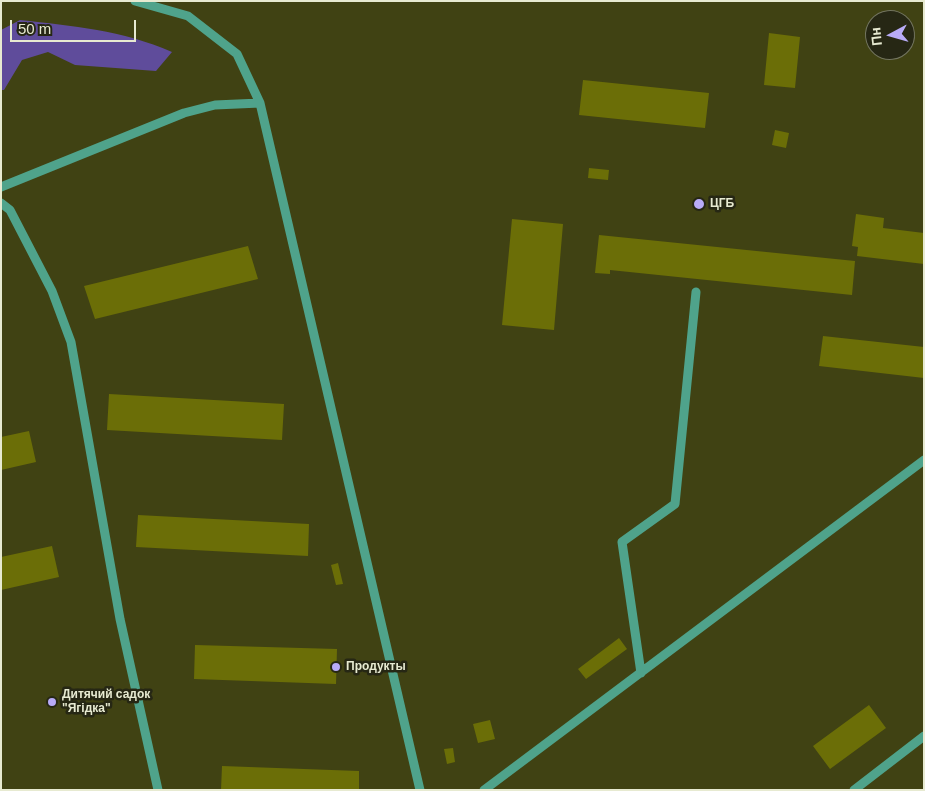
<!DOCTYPE html>
<html>
<head>
<meta charset="utf-8">
<style>
  body { margin:0 }
  #map { position:relative; width:925px; height:791px; overflow:hidden; background:#404213; font-family:Helvetica,sans-serif }
  canvas { display:block }
  .frame { position:absolute; inset:0; border:2px solid #e7ead1; pointer-events:none }
  .north { position:absolute; left:865px; top:10px; width:50px; height:50px; box-sizing:border-box; background:#262714; border:1px solid #737560; border-radius:50%; rotate:264deg; font-size:14px; font-weight:700; line-height:20px; text-align:center; color:#e7ead1 }
  .north::after { content:''; display:block; margin:auto; width:18px; height:22px; background:#b8abf7; clip-path:polygon(50% 0,100% 100%,50% 72%,0 100%) }
  .scale { position:absolute; left:10px; top:20px; width:126px; height:22px; box-sizing:border-box; border:2px solid #e7ead1; border-top:0; padding-left:6px; font-size:15px; line-height:18px; white-space:nowrap; color:#e7ead1; -webkit-text-stroke:4px #262714; paint-order:stroke }
</style>
</head>
<body>
<div id="map">
<canvas width="925" height="791"></canvas>
<div class="frame"></div>
<div class="north">Пн</div>
<div class="scale">50 m</div>
</div>
<script>
const g = document.querySelector('canvas').getContext('2d');
g.lineJoin = 'round';
function paint(path, color) {
  g.fillStyle = color;
  g.fill(path, 'evenodd');
}
function strokePath(path, color, width, dash) {
  g.strokeStyle = color;
  g.lineWidth = width;
  g.lineCap = dash ? 'butt' : 'round';
  g.setLineDash(dash || []);
  g.stroke(path);
}
function label(font, color, halo, rows, align = 'center') {
  g.font = font + ' Helvetica,sans-serif';
  g.lineWidth = 5;
  g.setLineDash([]);
  g.textBaseline = 'middle';
  g.strokeStyle = halo;
  g.fillStyle = color;
  for (const [text, x, y, turn = 0] of rows) {
    g.save();
    g.translate(x, y);
    g.rotate((+turn || 0) * Math.PI / 180);
    g.textAlign = isNaN(turn) ? turn : align;
    if (halo) g.strokeText(text, 0, 0);
    g.fillText(text, 0, 0);
    g.restore();
  }
}
paint(new Path2D(`
  M20,20c53,6 102,10 152,32l-16,19 -81,-6 -27,-13 -26,8 -18,30h-3v-60z`), '#5f4c9b');
paint(new Path2D(`
  M769,33l31,4 -5,51 -31,-3z
  M583,80l126,13 -4,35 -126,-13z
  M775,130l14,3 -3,15 -14,-3z
  M589,168l20,2 -1,10 -20,-2z
  M856,214l28,4 -1,10 41,5v31l-67,-8 1,-9 -6,-1z
  M512,219l51,5 -9,106 -52,-5z
  M599,235l256,26 -3,34 -242,-25v4l-15,-1z
  M248,246l10,33 -163,40 -11,-33z
  M823,336l101,11v31l-105,-12z
  M109,394l175,10 -2,36 -175,-10z
  M29,431l7,31 -35,8v-33z
  M138,515l171,9 -1,32 -172,-9z
  M52,546l7,31 -58,13v-33z
  M338,563l5,21 -7,1 -5,-20z
  M619,638l8,11 -41,30 -8,-10z
  M195,645l142,4 -1,35 -142,-5z
  M869,705l17,23 -56,41 -17,-23z
  M490,720l5,19 -17,4 -5,-19z
  M453,748l2,14 -8,2 -3,-15z
  M222,766l137,5v19h-138z`), '#6b6e07');
strokePath(new Path2D(`
  M135,1l53,15 49,38 23,49 160,687
  M1,187l183,-74 31,-8 45,-2
  M1,203l9,7 42,81 19,51 49,277 38,171
  M641,673l-19,-131 53,-38 21,-212
  M484,790l440,-330
  M854,790l70,-54`), '#4fa38b', 9);
for (const [x, y, r, color] of [
  [699,204,6,"#b8abf7"],
  [336,667,5,"#b8abf7"],
  [52,702,5,"#b8abf7"]
]) {
  const dot = new Path2D();
  dot.arc(x, y, r, 0, 2 * Math.PI);
  g.fillStyle = color;
  g.fill(dot);
  strokePath(dot, '#262714', 2);
}
label('bold 12px', '#e7ead1', '#262714', [
  ["ЦГБ",710,204],
  ["Продукты",346,667],
  ["Дитячий садок",62,695],
  ["\"Ягідка\"",62,709]
], 'left');
</script>
</body>
</html>
